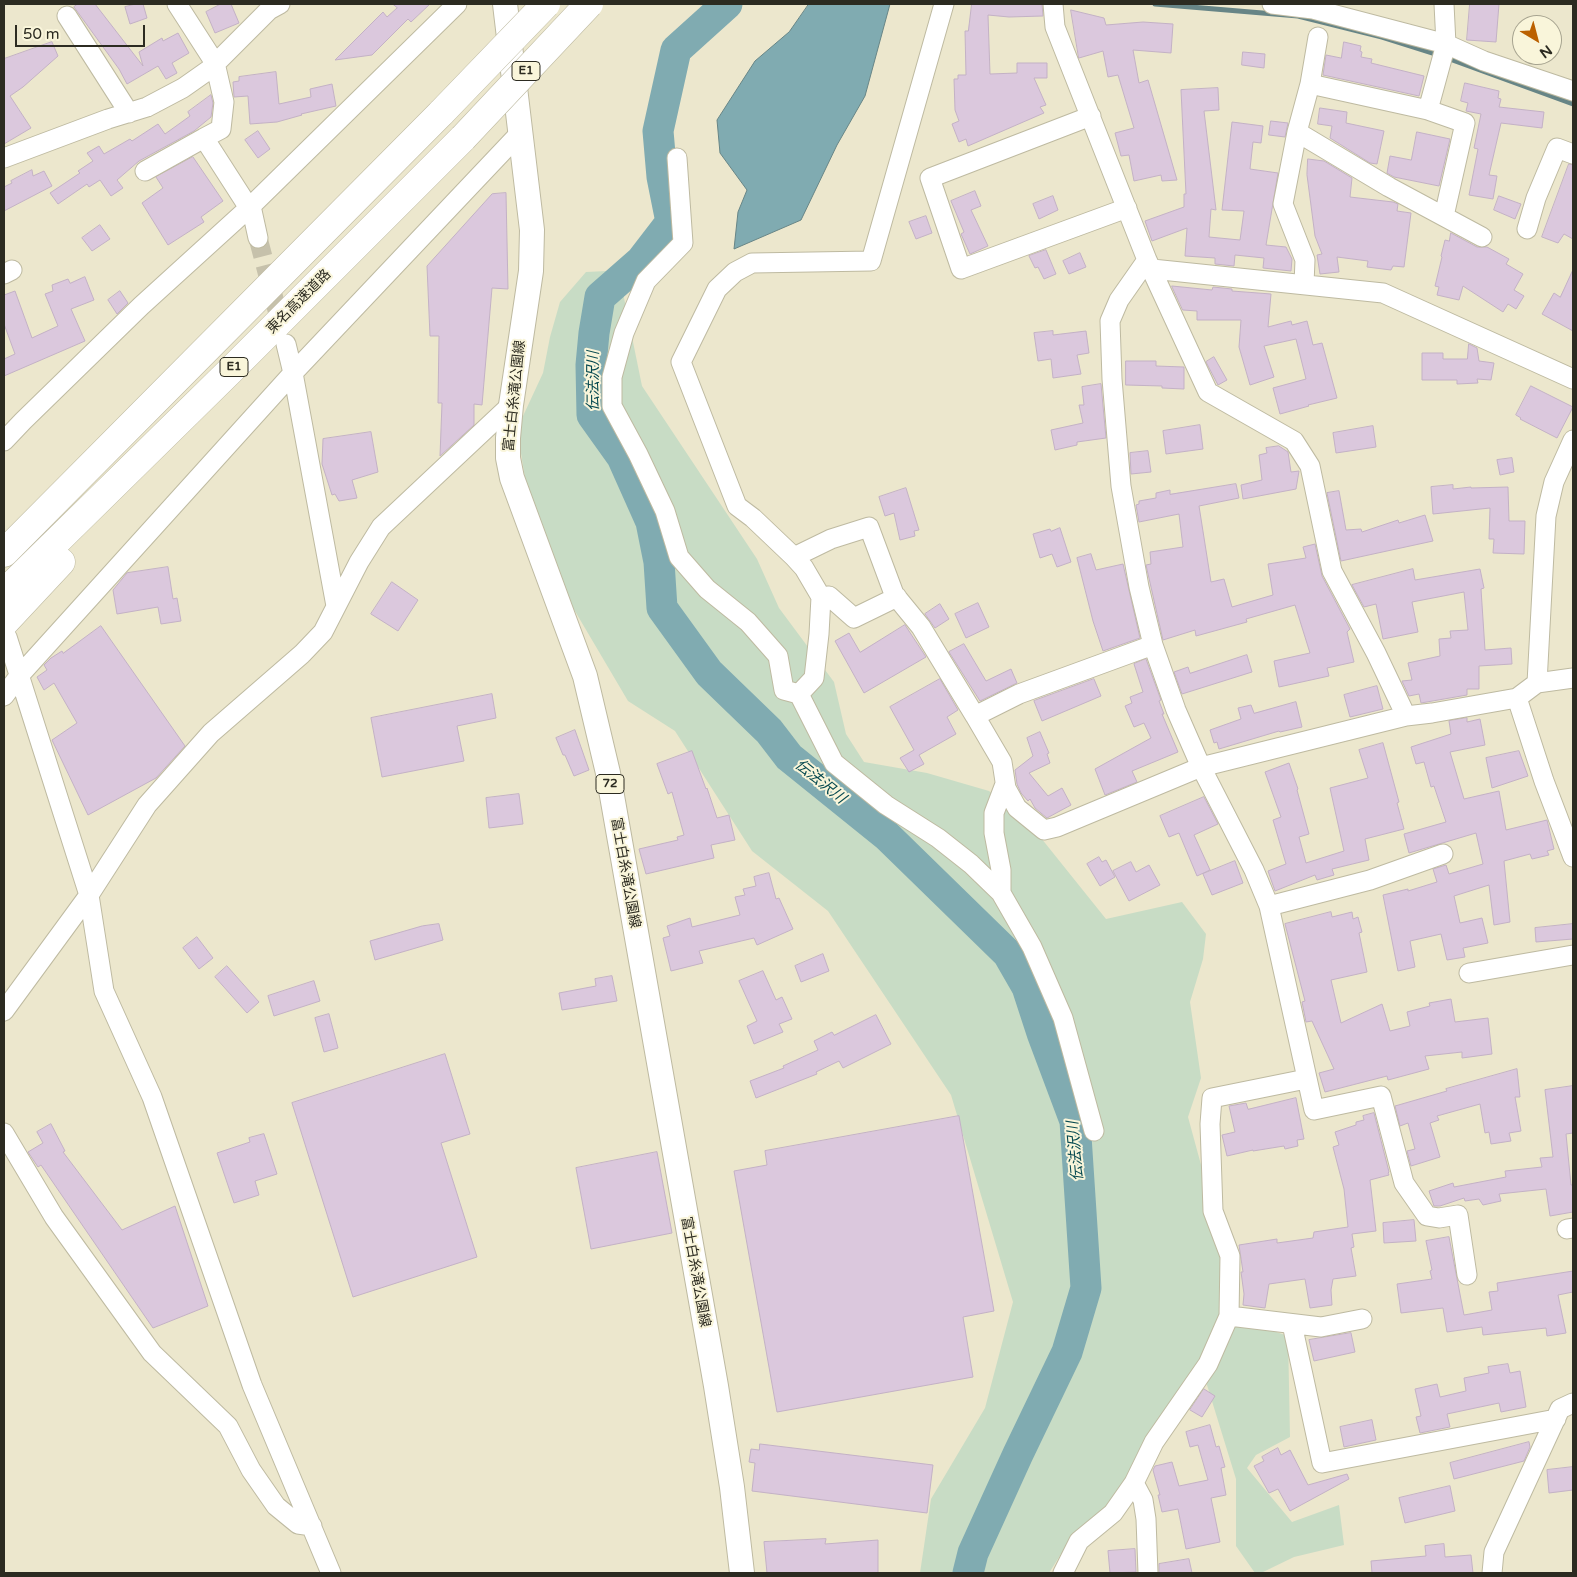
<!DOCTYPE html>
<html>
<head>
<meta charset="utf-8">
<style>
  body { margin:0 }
  #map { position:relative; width:1577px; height:1577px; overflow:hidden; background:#ece7cd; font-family:"Varela Round",sans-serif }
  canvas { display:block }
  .frame { position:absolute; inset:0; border:5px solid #2c2b21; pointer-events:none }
  .north { position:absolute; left:1512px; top:15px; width:50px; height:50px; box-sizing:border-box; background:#f9f5da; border:1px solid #a7a490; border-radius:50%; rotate:143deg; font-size:14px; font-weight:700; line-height:20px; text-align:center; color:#2c2b21 }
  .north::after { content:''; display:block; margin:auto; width:18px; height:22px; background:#bb6101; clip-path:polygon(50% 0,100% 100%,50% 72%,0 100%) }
  .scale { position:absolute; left:15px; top:25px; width:130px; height:22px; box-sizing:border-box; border:2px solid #2c2b21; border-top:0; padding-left:6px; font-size:15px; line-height:18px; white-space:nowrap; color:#2c2b21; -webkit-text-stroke:4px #f9f5da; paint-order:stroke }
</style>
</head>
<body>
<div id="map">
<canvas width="1577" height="1577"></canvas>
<div class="frame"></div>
<div class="north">N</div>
<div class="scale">50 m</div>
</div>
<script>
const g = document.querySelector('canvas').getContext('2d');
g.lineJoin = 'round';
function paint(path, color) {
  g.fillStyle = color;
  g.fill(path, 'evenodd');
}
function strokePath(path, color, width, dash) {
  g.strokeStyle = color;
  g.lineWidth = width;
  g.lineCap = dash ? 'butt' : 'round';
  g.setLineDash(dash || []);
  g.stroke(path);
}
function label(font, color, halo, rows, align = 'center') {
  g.font = font + ' "Varela Round","Noto Sans JP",sans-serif';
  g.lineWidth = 4;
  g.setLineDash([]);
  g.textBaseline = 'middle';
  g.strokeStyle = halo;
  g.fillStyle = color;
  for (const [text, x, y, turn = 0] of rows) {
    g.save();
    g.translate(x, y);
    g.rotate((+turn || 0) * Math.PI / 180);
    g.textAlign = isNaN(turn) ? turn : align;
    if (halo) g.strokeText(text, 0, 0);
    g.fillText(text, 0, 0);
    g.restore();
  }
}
paint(new Path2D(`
  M607,271l16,22 19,93 115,173 22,49 55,74 12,52 18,28 63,11 62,18 40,32 77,96 76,-17 24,32 -3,25 -13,43 11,76 -13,39 40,147 1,52 59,20 2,101 -34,18 -9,13 45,54 47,-17 5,40 -50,12 -33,16h-6l-19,-27v-67l-33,-107 -82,130 -60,52 -12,19h-129l11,-74 54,-91 28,-106 -62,-207 -123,-184 -76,-60 -77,-120 -47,-30 -92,-156 -19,-116 26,-56 7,-36 10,-35 26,-30z`), '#c8dcc5');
const water = new Path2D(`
  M809,4h81l-25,92 -28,49 -36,75 -67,29 4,-37 9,-22 -27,-37 -3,-33 38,-59 34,-29z`);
paint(water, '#80abb1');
strokePath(water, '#678586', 1);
strokePath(new Path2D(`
  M1155,4l143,12 84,21 57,18
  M1447,58l126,46`), '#678586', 5);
strokePath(new Path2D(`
  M727,4l-51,46 -18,81 4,46 9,45 -30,39 -41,36 -6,36 -3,32 1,50 30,42 29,65 8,40 3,46 47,65 60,58 20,26 98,79 121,118 19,33 15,46 33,88 11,167 -19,64 -49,102 -45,99 -5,20`), '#80abb1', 31);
const building = new Path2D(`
  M78,4h17l48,62 -4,-14 23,-14 1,3 15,-8 11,20 -17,10 5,10 -11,6 -8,-13 -31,18 -8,-15 -45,-62z
  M136,4h7l4,14 -17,6 -5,-17z
  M221,4h10l8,19 -24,10 -9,-21z
  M393,4h37l-19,18 -3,-3 -36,36 -37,5 48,-48 4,5 10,-9z
  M972,4h70l1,12 -34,1 -21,-2 2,59 27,-1v-10h30v15h-13l12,27 -6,2 4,6 -76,33 -2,-7 -7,3 -7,-18 7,-3 -4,-11 -1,-31h4v-4h8l-1,-44h3z
  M1470,4h29l-3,38 -29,-2z
  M1071,10l33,8 2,7 37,-3 30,2 -2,29 -38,-3 6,33 9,-3 29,100 -15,1 -1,-6 -27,6 -5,-26 -8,1 -6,-23 19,-5 -16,-53 -10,2 -5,-26 -24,7z
  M52,42l6,14 -35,31 -13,9 21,32 -27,16v-85z
  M1344,42l17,4 -1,5 2,1 -1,5 11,2 -1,4 53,13 -5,20 -96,-21 3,-20 15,3z
  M1243,52l22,2 -1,14 -22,-3z
  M276,72l3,32 32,-7 -1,-8 22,-5 4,22 -35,8 1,1 -25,7 -27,2 -2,-28 -14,1 -1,-15 6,-1v-4z
  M1465,83l34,8 -1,7 3,1 -2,8 45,5 -2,16 -41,-5 -12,52 8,1 -4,23 -24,-4 9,-46 -4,-1 7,-34 -15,-3 2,-8 -7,-2z
  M1218,88l1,22 -15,1 12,99 -5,-1 -2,28 31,3 4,-29 -22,-1 10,-88 31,4 -2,17 -8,-1 -3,27 28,4 -12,72 20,2 6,12 -1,12 -28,-3 1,-10 -29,-3 -1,11 -19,-2v-6l-30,-2 2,-28 -35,13 -7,-20 39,-14v-13h2l-5,-104z
  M211,95l2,8 -2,14 -17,14 -55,30 -22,19 6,8 -12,8 -11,-16 -11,7 -2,-3 -29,20 -8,-11 30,-20 -2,-2 15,-10 -6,-8 12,-7 5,8 26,-15 2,2 26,-17 7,10 25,-18 -2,-4z
  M1320,108l27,4 -1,11 38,8 -7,33 -7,-1 -40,-25 2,-12 -14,-2z
  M1271,121l17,2 -3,14 -16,-2z
  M258,131l12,18 -12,9 -13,-18z
  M1417,132l33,7 -11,47 -45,-9 -7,-4 3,-17 21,4z
  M193,157l30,44 -22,16 3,5 -36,23 -26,-42 21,-15 -7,-11z
  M1308,159l16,2 28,17 -2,19 43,5 5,2 -1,7 14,2 -7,54 -11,-1 -2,4 -24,-3 1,-6 -31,-4 2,15 -19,2 -3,-19 5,-1 -7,-18 -8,-61z
  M1569,164l4,1v74l-9,-5 -6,9 -16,-6z
  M32,170l1,6 11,-5 8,15 -48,25v-24l8,-4 -1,-2z
  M975,191l6,15 -10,4 17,36 -18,8 -9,-20 3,-2 -13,-31z
  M506,193l2,96 -16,-1 -10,117 -8,-1v21l-34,31 2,-53h-4l1,-67h-9l-3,-70 65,-72z
  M1053,196l5,14 -19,9 -6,-15z
  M1499,196l22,8 -6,15 -21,-9z
  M926,216l6,17 -16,6 -7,-17z
  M100,225l10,14 -18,12 -10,-13z
  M1451,233l26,14h10l22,12 -3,5 17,10 -9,16 10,6 -8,13 -8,-5 -5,8 -40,-26 -4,14 -22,-5 2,-8 -4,-1 7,-29 -1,-1 4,-16 4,1z
  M1046,250l10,24 -12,5 -6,-12 -3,1 -6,-12z
  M1080,253l6,14 -17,7 -6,-13z
  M1573,270v61l-31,-17 12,-21 6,4z
  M85,277l9,23 -23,9 14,32 -81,35v-17l11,-5 -11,-30v-29l11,-4 17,47 26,-12 -13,-32 8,-3 -1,-6 16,-6 2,4z
  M1172,286l40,4 1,-3 19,2v2l39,3 -3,33 23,-6 1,4 15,-4 6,24 9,-2 15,55 -29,7 1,1 -29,8 -7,-26 33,-9 -10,-40 -32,7 10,31 -24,8 -11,-38 2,-27h-44v-9l-14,-1z
  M120,291l8,12 -11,11 -9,-14z
  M1053,331v4l33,-4 3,22 -12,2 4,19 -28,4 -2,-19 -13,2 -4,-28z
  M1469,344l8,4 2,13 15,2 -3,17 -14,-1 1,4 -21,1v-4h-35v-27h21v6h24z
  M1214,357l13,23 -9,5 -12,-23z
  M1126,361h30v5l28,1v22l-22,-1v-2l-36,-1z
  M1101,384l5,54 -29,4v3l-22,5 -4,-20 32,-7 -4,-18h5l-2,-18z
  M1531,386l42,21 -16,31 -37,-19 1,-1 -5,-3z
  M1200,425l3,24 -37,5 -3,-23z
  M1373,426l3,21 -40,6 -3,-20z
  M371,432l7,40 -26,8 5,18 -18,3 -4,-7 -3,1 -10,-31 1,-25z
  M1279,446l9,6 3,20 8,-1 -3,18 -53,10 -2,-14 21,-5 -3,-25 8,-2 -1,-5z
  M1148,451l3,21 -20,2 -1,-21z
  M1512,458l2,14 -14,3 -3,-15z
  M1236,484l3,14 -40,8 12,76 13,-3 8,28 41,-12 -5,-31 38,-6 -3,-11 12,-3 7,32 28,53 -3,3 7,30 -27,6 2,8 -50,11 -5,-26 36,-8 -15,-48 -49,14 1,3 -51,14 -1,-6 -32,10 -17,-75 5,-1 -1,-12 33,-5 -4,-33 -40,8 -3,-17 3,-1v-3l17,-3v-5l14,-3v4z
  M1453,485v4l18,-2v1l37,-1 1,34h16l-1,33 -31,-1 1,-14h-5l1,-31 -57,6 -2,-27z
  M906,488l13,42 -5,1 1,5 -15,4 -6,-27 -9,3 -6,-19z
  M1339,491l7,39 15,-1 1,3 36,-12 1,3 26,-8 8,26 -92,20 -14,-68z
  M1060,528l11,34 -14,5 -5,-13 -12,4 -7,-24 17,-5 1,2z
  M1091,554l5,16 27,-6 17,74 -37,13 -10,-30 -16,-63z
  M168,567l5,32 4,-1 4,23 -20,3 -3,-17 -41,7 -4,-24 14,-17z
  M1413,569l2,11 65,-11 4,19 -3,1 4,61 26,-2 1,16 -33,2v23h-12v6l-46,8 -2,-9 -10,2 -7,-15 10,-1 -4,-17 32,-7 -1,-17 12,-1 -1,-7 18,-1 -4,-38 -52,10 6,30 -35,7 -7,-35 -12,3 -12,-22z
  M392,582l26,18 -20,31 -27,-17z
  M978,603l11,24 -23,11 -11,-24z
  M940,604l9,15 -14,9 -10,-14z
  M905,625l21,32 -62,36 -29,-52 14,-8 11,19z
  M101,626l84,120 -29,32 -68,37 -36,-75 25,-17 -23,-40 -10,7 -7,-13 10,-7 -3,-5 7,-7 11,-7 1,2z
  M964,644l22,37 25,-12 6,14 -37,18 -31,-49z
  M1247,655l5,17 -70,22 -8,-22 14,-5 2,6z
  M1146,659l15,41 -2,1 5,13h-2l16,38 -46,19 5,11 -32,13 -10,-26 56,-31 -7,-15 -10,4 -9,-21 7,-3 -2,-6 13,-5 -9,-28z
  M940,679l18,31 -11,7 9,17 -37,21 5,9 -15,8 -9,-14 14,-8 -24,-43z
  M1094,679l7,17 -59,25 -8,-20z
  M1377,686l6,23 -33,8 -6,-22z
  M492,694l4,24 -39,8 7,35 -82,16 -11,-59z
  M1296,702l6,25 -22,5 -1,-1 -60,18 -2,-7 -3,1 -4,-13 31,-11 -3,-11 13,-3 3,8z
  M1467,718v4l13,-3 5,26 -35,7 14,47 35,-8 7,39 41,-10 7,29 -7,2 2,4 -17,4 -2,-5 -26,7 6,61 -16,3 -5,-40 -35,11 6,27 22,-5 6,25 -25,5 2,9 -18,3 -6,-26 -31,7 5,26 -17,4 -15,-76 25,-6v2l29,-9 -4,-13 13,-4 3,9 34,-10 -7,-31 -67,20 -5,-19 42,-12 -12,-36 -3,1 -7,-25 -8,2 -5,-17 40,-13 -2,-13z
  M575,730l14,40 -15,6 -9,-21h-2l-7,-17z
  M1040,732l9,21 -2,1 3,9 -21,10 19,23 14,-8 9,17 -24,13 -12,-10 -5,-9 -2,2 -7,-8 -4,-9 -2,-14 18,-14 -6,-18z
  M1383,743l16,59 -2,1 7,26 -39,10 4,21 -37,9 2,6 -17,5 -2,-5 -40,16 -7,-20 18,-7 -13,-44 8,-3 -16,-45 24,-9 9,26 -1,1 12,44 -10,3 7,26 38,-12 -14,-63 38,-10 -9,-28z
  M692,751l14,38 1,-1 10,30 12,-3 6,25 -24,5 3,13 -68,16 -7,-25 39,-9 -1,-3 7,-2 -12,-43 -4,2 -11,-30z
  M1519,751l9,25 -36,12 -6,-30z
  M519,794l4,30 -34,4 -3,-30z
  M1204,797l14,27 -24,11 16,35 -13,6 -18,-43 -10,4 -9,-21z
  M1099,857l3,5 4,-2 9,17 -15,9 -13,-22z
  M1235,861l8,22 -31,12 -9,-21z
  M1131,862l5,10 13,-7 11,20 -31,16 -16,-30z
  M769,873l7,26 3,-1 14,31 -36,16 -3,-7 -55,13 4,12 -32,8 -8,-33 7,-2 -3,-10 23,-8 2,9 48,-12 -5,-18 10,-2 -2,-6 13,-3 -2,-9z
  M1331,912l1,5 20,-5 1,7 5,-2 4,15 -3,1 8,39 -36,8 10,43 41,-19 8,27 20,-5 -3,-14 23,-6 -1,-3 22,-4 4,23 33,-4 4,36 -30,4v-6l-37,4 4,13 -41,11 -1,-4 -62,16 -6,-19 15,-4 -22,-48 -6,1 -4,-20 3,-1 -20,-77z
  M439,924l4,16 -68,20 -5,-19 52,-15z
  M1573,924v15l-37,3 -1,-14z
  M197,937l16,21 -14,11 -16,-21z
  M823,954l6,17 -28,11 -6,-16z
  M227,966l32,36 -12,11 -32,-36z
  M763,971l13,29 6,-3 10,22 -13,5 4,8 -29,12 -7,-18 10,-5 -18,-40z
  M612,976l5,25 -55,9 -3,-17 37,-7 -1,-7z
  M314,981l6,20 -46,15 -6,-20z
  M329,1014l9,34 -14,4 -9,-34z
  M876,1015l15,29 -48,24 -4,-7 -23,11 1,2 -61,24 -6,-17 34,-13 -1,-2 35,-16 -4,-9 18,-9 2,3z
  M445,1054l25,80 -29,9 36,114 -124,40 -61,-194z
  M1517,1069l3,28h-5l6,34 -12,2 2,8 -20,3 -2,-12 -4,1 -5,-29 -43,12 2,4 -9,3 10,34 -29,9 -4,-15 8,-2 -7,-26 -8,3 -5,-20 52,-15 -1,-2z
  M1573,1086v47l-7,1 5,51h2v27l-23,4 -4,-27 -47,5 2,7 -18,4 -4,-6 -14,2 -1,-3 -24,8h-6l-5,-15 24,-8 1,4 52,-10 -1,-6 37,-4 -2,-9 13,-1 -8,-67z
  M1296,1098l8,41 -7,1 1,6 -13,3 -1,-3 -31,5v-1l-26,6 -5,-21 13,-3 -6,-26 17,-3 2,6z
  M1374,1113l15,59 -1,1 1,2 -19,5 6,51 -24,3 2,13 -3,1 5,28 -23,3 -2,11 1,15 -22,3 -5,-29 -36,5 -4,24 -22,-3 1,-11 -3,-22h2l-4,-27 38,-6v4l36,-5 1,-6 34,-5 -4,-38 -11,-42 6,-2 -4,-13 21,-7v-3l8,-2 -1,-4z
  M959,1116l35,195 -31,6 10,60 -196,35 -43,-241 33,-6 -2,-14z
  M51,1124l14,27 -2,1 59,78 53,-24 33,100 -55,22 -112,-163 -3,2 -10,-15 15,-9 -6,-11z
  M264,1134l13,40 -22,7 4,14 -25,8 -17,-50 33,-11 -1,-4z
  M657,1152l15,81 -81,16 -15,-81z
  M1414,1220l2,21 -32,2 -1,-20z
  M1449,1237l15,78 28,-5 -3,-18 9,-1 -1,-8 76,-12v21l-15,3 8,38 -19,3 -1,-8 -63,7 -1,-8 -35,5 -4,-24 -42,5 -4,-29 35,-5 -2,-8 2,-1 -6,-29z
  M1351,1333l4,19 -41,9 -5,-21z
  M1508,1364l2,9 10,-2 6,36 -25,5 -2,-9 -52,11 3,13 -30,6 -4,-16 5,-1 -6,-27 22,-5 3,13 26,-6 -2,-13 25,-5 -1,-6z
  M1204,1389l11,7 -13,21 -12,-7z
  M1372,1420l4,20 -32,7 -4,-20z
  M1210,1425l6,22 3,-1 6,21 -4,1 5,27 -15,3 9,44 -34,7 -8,-40 -16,3 -4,-17h2l-7,-25 2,-4 17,-4 7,24 29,-6 -10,-35 -8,2 -4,-15z
  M1529,1442l1,5 -6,14 -70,18 -4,-16z
  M760,1444l173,21 -6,48 -175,-22 3,-28 -6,-1 2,-13 8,1z
  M1278,1448l3,7 9,-5 18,35 39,-11 2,5 -59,32 -12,-22 -9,4 -15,-27 10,-5 -2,-4z
  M1573,1467v23l-24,3 -2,-23z
  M1450,1486l5,25 -50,12 -6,-25z
  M826,1539l-1,5 53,-4v33h-111l-3,-31z
  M1444,1544l1,13 26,-2 2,18h-101l-1,-12 55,-5 -1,-10z
  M1135,1549l1,23 -26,1 -2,-22z
  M1189,1559l3,14h-33v-9z`);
paint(building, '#dbc8dd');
strokePath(building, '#c3b1c5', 1);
strokePath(new Path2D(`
  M258,238l24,91`), '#c6c1ab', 19, [19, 9]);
const minor = new Path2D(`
  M177,4l38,59 9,39 -3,27 -17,9
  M1053,4l2,23 92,233 61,132 86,49 16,25 22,105 44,82 30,63
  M1272,4l41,5 133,35 38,17 89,30
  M67,16l62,97
  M1310,84l8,-47
  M1428,110l18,-66 -2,-40
  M1091,116l-161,62 31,91 166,-61
  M1297,132l92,55 93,50
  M4,158l104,-39 39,-12 36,-19 27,-19 59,-59 11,-6
  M677,158l6,85 -37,38 -22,52 -12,44v29l26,48 27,57 14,46 28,32 41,33 30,34 6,34 15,4 35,69 52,42 52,33 33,26 30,29 31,54 31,71 31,113
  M145,171l59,-33 45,70
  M251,206l7,32
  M1527,229l9,-31 21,-50 16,6
  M1147,260l-28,40 -9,21 2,58 9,107 18,101 14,58 23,65 25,57 53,103 15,36 45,204 67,-14 23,87 23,33 12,2 19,-3 9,60
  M1152,269l231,24 190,86
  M4,274l8,-4
  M1304,284l1,-24 -22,-56 14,-72 13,-48 118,26 37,13 -21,93
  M286,344l7,29 43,233
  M4,441l19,-20 118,-115 110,-100 206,-202
  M794,557l37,-18 38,-12 25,67 27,33 54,89 44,-22 134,-49
  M821,597l8,-1 25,22 43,-21
  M7,637l82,258 15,96 48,106 100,288 79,188
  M1537,683l36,-5
  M799,694l15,-16 5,-44 2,-37 -17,-29 -10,-11 -41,-39 -16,-12 -56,-144 36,-73 18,-17 17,-9 119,-2 73,-257
  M4,696l15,-20 274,-303 228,-241
  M1517,698l27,83 29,76
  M975,716l27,46 4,26 11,20 27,22 13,-3 144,-60 205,-51 26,-3 85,-15 20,-15 9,-167 8,-34 19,-42
  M1001,893v-23l-7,-37v-20l11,-29
  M1269,906l101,-26 73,-26
  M1469,973l104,-18
  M4,1011l85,-116 58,-90 64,-72 91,-79 21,-22 36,-70 22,-35 130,-122
  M4,1133l50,84 98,136 76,73 23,44 25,36 22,18 14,2
  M1567,1229l6,-1
  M1229,1316l92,11 41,-8
  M1292,1324l30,139 234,-44
  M1134,1483l9,17 3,19 2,54
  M1063,1573l16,-32 34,-28 21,-30 20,-41 54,-78 21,-48 1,-60 -17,-45 -3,-87 2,-26 94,-19
  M1492,1573l2,-21 66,-143 13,-6`);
const major = new Path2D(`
  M505,4l27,226 -1,41 -20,134 -3,33v20l4,20 73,198 23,97 108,613 16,101 10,86`);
const highway = new Path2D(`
  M4,553l438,-441
  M4,593l229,-225 230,-230
  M4,623l57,-61`);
strokePath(minor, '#bebaa1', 21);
strokePath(major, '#bebaa1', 26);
strokePath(highway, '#bebaa1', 29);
strokePath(minor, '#fff', 19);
strokePath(major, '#fff', 24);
strokePath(highway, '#fff', 28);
const highwayBridge = new Path2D(`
  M442,112l104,-108
  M463,138l126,-134`);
strokePath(highwayBridge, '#bebaa1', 29, []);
strokePath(highwayBridge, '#fff', 28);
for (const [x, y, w] of [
  [526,71,28],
  [234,367,28],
  [610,784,28]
]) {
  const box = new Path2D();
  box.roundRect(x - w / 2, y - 9.5, w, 19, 4);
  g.fillStyle = '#f9f5da';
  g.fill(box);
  strokePath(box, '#2c2b21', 1);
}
label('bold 12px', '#2c2b21', null, [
  ["E1",526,71],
  ["E1",234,367],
  ["72",610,784]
]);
label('14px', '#2c2b21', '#f9f5da', [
  ["東名高速道路",299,302,-45],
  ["富士白糸滝公園線",515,396,-84],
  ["富士白糸滝公園線",625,873,80],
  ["富士白糸滝公園線",695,1272,80]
]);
label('italic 15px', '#064950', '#f9f5da', [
  ["伝法沢川",594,381,-90],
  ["伝法沢川",820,782,39],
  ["伝法沢川",1076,1151,-95]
]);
</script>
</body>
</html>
